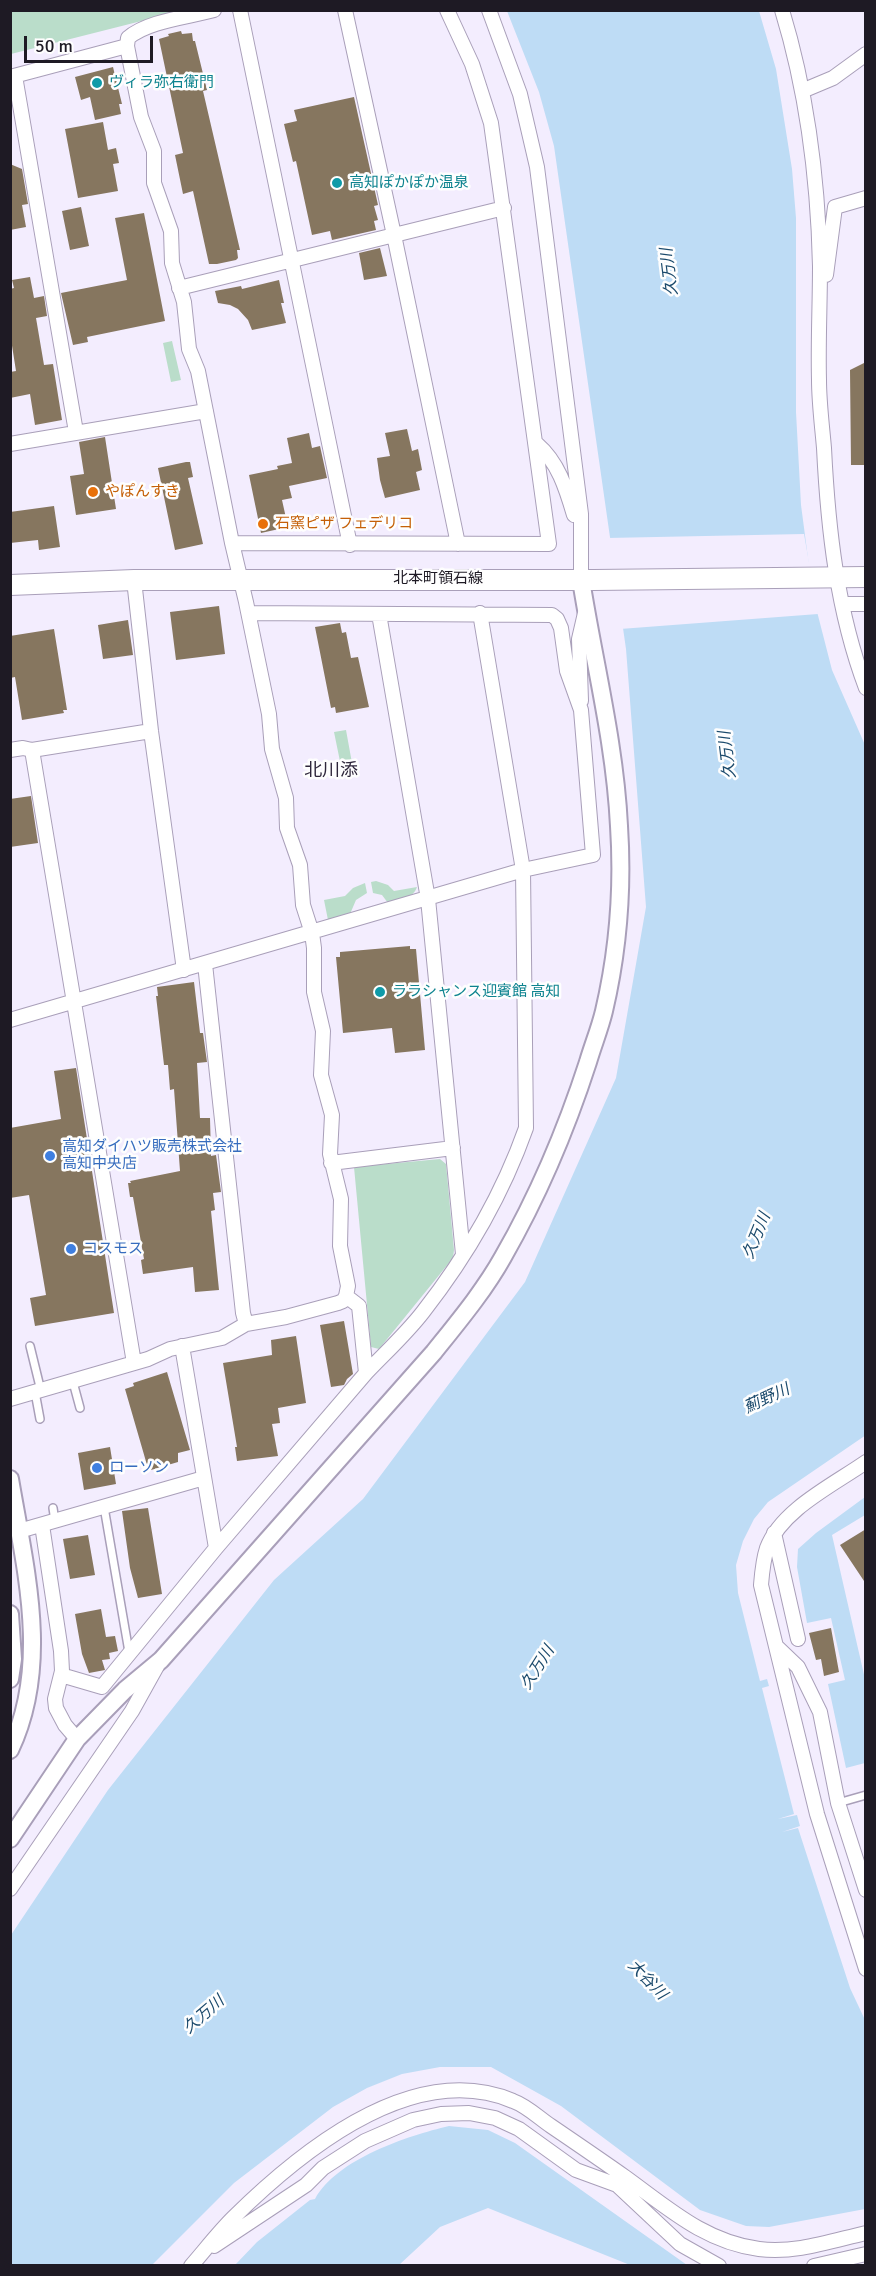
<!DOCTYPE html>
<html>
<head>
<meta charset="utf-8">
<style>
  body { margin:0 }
  #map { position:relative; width:876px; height:2276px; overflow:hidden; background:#f3edfe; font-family:Signika,sans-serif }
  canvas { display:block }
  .frame { position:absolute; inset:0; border:12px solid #1e1a24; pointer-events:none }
  .scale { position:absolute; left:24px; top:36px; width:129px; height:27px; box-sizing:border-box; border:3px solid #1e1a24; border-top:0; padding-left:8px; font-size:18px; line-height:21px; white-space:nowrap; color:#1e1a24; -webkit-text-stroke:4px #fefefe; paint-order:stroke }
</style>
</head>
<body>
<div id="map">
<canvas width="876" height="2276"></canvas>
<div class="frame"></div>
<div class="scale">50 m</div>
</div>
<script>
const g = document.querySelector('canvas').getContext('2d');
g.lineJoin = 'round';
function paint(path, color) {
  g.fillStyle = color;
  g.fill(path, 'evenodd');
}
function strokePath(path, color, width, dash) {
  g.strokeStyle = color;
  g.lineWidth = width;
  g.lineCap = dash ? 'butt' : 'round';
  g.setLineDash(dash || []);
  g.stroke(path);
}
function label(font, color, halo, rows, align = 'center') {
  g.font = font + ' Signika,"Noto Sans JP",sans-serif';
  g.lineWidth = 5;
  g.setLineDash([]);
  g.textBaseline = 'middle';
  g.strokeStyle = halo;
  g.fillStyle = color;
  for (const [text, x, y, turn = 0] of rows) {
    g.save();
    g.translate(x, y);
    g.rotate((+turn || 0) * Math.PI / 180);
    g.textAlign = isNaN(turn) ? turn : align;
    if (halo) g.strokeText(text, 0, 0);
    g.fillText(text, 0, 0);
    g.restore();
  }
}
paint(new Path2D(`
  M11,10l170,1 -170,43z
  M172,341l9,39 -10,2 -8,-39z
  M346,730l8,44 -11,2 -9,-44z
  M376,881l12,4 6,6 23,-4c-4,12 -17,12 -29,16l-6,-8 -9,-2 -2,-11z
  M365,883l2,10 -11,7 -6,14 -22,6 -4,-20 21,-4 8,-8z
  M440,1159l6,5 8,86 -1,8 -74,91 -8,-2 -17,-180z`), '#baddca');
paint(new Path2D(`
  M507,11h252l17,58 16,100 4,49v194l5,93 12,91 19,74 33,75 1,690 -98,67 -14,17 -11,22 -7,24 2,28 22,88 7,-2 2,7 -7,2 32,126 -16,5 19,-4 3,11 -18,6 16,-4 52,160 15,32v189l-96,18 -23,-1 -46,-16 -139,-104 -70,-39h-51l-38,7 -35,14 -34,19 -99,76 -82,82 -141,1v-331l97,-145 166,-210 89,-81 162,-217 91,-204 30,-171 -20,-258 -72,-503 -15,-54z
  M865,1497v18l-33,20 33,144v84l-19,5 -18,-84 17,-4 -14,-62 -24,5 -10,-56 1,-18 18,-16z
  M449,2126l39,4 27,13 172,122h-57l-142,-57 -48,19 -41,38h-164l22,-23 53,-42 5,-1c22,-40 92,-63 134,-73z`), '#bedcf5');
paint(new Path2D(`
  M804,534l14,80 -198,15 -13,-91z`), '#f3edfe');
paint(new Path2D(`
  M181,31l1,3 10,-1 1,8h2l12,49 -4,1 37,159h-3l1,8 -2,2 -19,4h-8l-16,-73 -10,3 -8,-39 8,-2 -24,-114 10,-3 -1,-2z
  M113,67l9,37h-3l2,10 -26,6 -5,-23 -9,3 -6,-23z
  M354,97l24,108 -4,1 4,14 -4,1 2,9 -44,10 -2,-9 -18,4 -16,-74 -3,1 -9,-38 13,-3 -3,-11z
  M103,122l5,28 8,-2 3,15 -6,1 5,27 -40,7 -13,-69z
  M10,164l12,5 6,35 -6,1 4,22 -16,3z
  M81,207l8,39 -19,4 -8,-39z
  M144,213l21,108 -78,16 1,5 -15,3 -12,-52 66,-13 -12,-62z
  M380,248l7,28 -23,4 -5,-27z
  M30,277l4,21 10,-2 3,20 -11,2 8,47 9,-1 9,56 -27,5 -5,-31 -20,4v-26l6,-1 -6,-38v-44l4,-1 -2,-8z
  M279,280l5,23h-3l5,20 -34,7 -4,-10 -10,-11 -8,-4 -12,-2 -3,-12 26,-5 1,3z
  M866,362v103h-15l-1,-95z
  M407,429l5,22 6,-2 4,21 -6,2 4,18 -35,8 -5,-18 -3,-22 13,-2 -5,-23z
  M309,433l3,15 8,-2 7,32 -38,8 3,12 -10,2 6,27 -27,6 -12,-58 29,-6 -1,-3 15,-3 -5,-25z
  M105,437l11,72 -40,6 -6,-39 14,-2 -5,-32z
  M186,462h4l3,15 -5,1 15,66 -28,6 -17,-82z
  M54,506l6,41 -21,3 -1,-10 -28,3v-31z
  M219,606l6,48 -49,6 -6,-48z
  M128,620l5,35 -30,4 -5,-34z
  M340,623l2,10 4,-1 5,26 7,-1 11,50 -33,6 -1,-6 -4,1 -16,-81z
  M54,629l13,81h-4l1,3 -42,7 -7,-43 -5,1v-42z
  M31,796l7,47 -28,4v-48z
  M410,946v3h6l9,101 -30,3 -3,-25 -49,5 -7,-76h4v-5z
  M194,982l6,51h3l4,29 -10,1 3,55h10l1,38 5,-1 5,37 -8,1 2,17 -4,1 8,79 -24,2 -2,-25 -50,7 -2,-14 3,-1 -11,-62h-3l-2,-14h3l-1,-2 50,-10 -6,-82 -4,1 -2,-25h-4l-8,-69h2l-1,-9z
  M76,1068l38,245 -79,13 -5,-28 16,-3 -17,-100 -19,3v-70l51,-9 -7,-48z
  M344,1321l9,53 -6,5 -3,6 -13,2 -11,-62z
  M296,1336l10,67 -28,5 2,15 -8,1 6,32 -41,5 -2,-14h2l-14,-84 49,-8 -1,-15z
  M167,1372l23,78 -12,3v9l-27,8 -4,-5 -22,-76 9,-3 -1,-3z
  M110,1447l6,37 -32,6 -6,-37z
  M148,1508l14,86 -24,4 -8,-30 -8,-57z
  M866,1529v55l-26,-39z
  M88,1535l7,40 -25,4 -7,-40z
  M101,1609l5,28 9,-1 3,15 -9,2 1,6 -8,1 3,10 -16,3 -7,-19 -7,-40z
  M831,1628l8,44 -15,4 -3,-17 -5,1 -7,-27z`), '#86765f');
const service = new Path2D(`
  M30,1346l11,45
  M73,1382l7,26
  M35,1392l5,27
  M104,1507l25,145
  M53,1508l2,13
  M838,1803l28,-8`);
const minor = new Path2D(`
  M240,10l110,535
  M345,10l49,225 64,309
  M489,10l31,84 17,73 44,347v66
  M782,10c25,82 36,170 38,256 0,38 -2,76 -1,114 0,22 3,45 5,68 4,81 13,163 42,240
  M15,76l61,356
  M10,77l117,-31
  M802,91l31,-13 33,-24
  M826,275l9,-68 31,-9
  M179,288l325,-80
  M10,444l196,-33
  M537,444c21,18 29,44 37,71
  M232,543l317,1 -58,-421 -19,-59 -25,-54
  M134,580l17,151 33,239
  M842,604h24
  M379,614l49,285 35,355
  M581,701l-2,-62 6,-26
  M10,750l13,-2 9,2 119,-19
  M32,750l102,613
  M205,964l38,349 3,11
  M10,1020l513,-150 70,-15 -12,-145 -14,-39 -6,-43 -4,-9 -5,-4 -303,-2
  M331,1163l122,-15
  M182,1346l34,202
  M366,1373c19,-20 40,-39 57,-61 43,-55 80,-119 103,-184l-3,-258 -43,-257
  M10,1399l138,-40 22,-10 52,-11 24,-14 40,-7 52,-14 5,-2 3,-5 2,-10 -8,-40 1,-47 -11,-45 2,-39 -11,-40 2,-44 -9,-39v-44l-2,-15 -9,-28 -3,-40 -13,-37 -1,-30 -14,-49 -3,-35 -23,-112 -14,-59 -34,-172 -9,-22 -5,-47 -12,-39 -1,-32 -17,-48v-32l-13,-34 -14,-71 1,-8c19,-17 61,-21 86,-28
  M866,1462c-33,23 -85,48 -99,86 -4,12 -5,25 -6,37l56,229 49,155
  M42,1525l19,126 1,20 -7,28 1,9 9,17 12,14
  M19,1531l185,-53
  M774,1533l24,106
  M776,1646l22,21 22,45 18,91 28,87
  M61,1675l41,12 114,-139 150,-175 -7,-67 -13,-10
  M10,1889l122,-178 25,-45
  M214,2246l92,-61 17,-17 42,-27 48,-21 28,-6 28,-1 26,5 24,11 57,41 41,15 63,59 39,22
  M191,2266c14,-16 27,-33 42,-48 67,-66 180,-159 280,-117 14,5 26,17 38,25 25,17 50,34 74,51 43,31 80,65 134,72 35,5 72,-8 107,-16
  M814,2266l52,-12`);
const tertiary = new Path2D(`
  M10,1479c15,89 41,185 0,271
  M10,1614l3,45 -3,20
  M10,1839l67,-100 48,-49 36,-30 273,-308c24,-30 50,-61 69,-95 35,-61 63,-127 85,-195 5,-17 12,-34 16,-51 14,-60 19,-124 15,-185 -4,-83 -25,-164 -38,-246`);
const secondary = new Path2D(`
  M10,585l124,-5h460l272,-3`);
strokePath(service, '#a99fb9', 10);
strokePath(minor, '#a99fb9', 16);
strokePath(tertiary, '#a99fb9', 20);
strokePath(secondary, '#a99fb9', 22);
strokePath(service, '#fff', 7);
strokePath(minor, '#fff', 14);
strokePath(tertiary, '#fff', 16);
strokePath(secondary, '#fff', 20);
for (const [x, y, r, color] of [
  [97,83,6,"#0f9aa8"],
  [337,183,6,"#0f9aa8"],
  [93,492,6,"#e8710a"],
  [263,524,6,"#e8710a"],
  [380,992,6,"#0f9aa8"],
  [50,1156,6,"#3f7fe0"],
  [71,1249,6,"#3f7fe0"],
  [97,1468,6,"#3f7fe0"]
]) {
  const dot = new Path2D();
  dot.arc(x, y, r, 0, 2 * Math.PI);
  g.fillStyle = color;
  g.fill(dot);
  strokePath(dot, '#fefefe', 2);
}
label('15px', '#0d838f', '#fefefe', [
  ["ヴィラ弥右衛門",109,83],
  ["高知ぽかぽか温泉",349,183],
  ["ララシャンス迎賓館 高知",392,992]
], 'left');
label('15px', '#c56008', '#fefefe', [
  ["やぽんすき",105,492],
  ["石窯ピザ フェデリコ",275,524]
], 'left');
label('15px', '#1e1a24', '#fefefe', [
  ["北本町領石線",438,579]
]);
label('15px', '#366cbe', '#fefefe', [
  ["高知ダイハツ販売株式会社",62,1147],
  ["高知中央店",62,1164],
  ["コスモス",83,1249],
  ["ローソン",109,1468]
], 'left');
label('italic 16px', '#1b4a6c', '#fefefe', [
  ["久万川",670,272,-97],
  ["久万川",728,755,-97],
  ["久万川",757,1236,-68],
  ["薊野川",767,1399,-25],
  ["久万川",538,1668,-58],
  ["大谷川",647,1980,46],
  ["久万川",204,2015,-41]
]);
label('18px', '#2e263b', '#fefefe', [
  ["北川添",331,771]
]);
</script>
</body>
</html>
